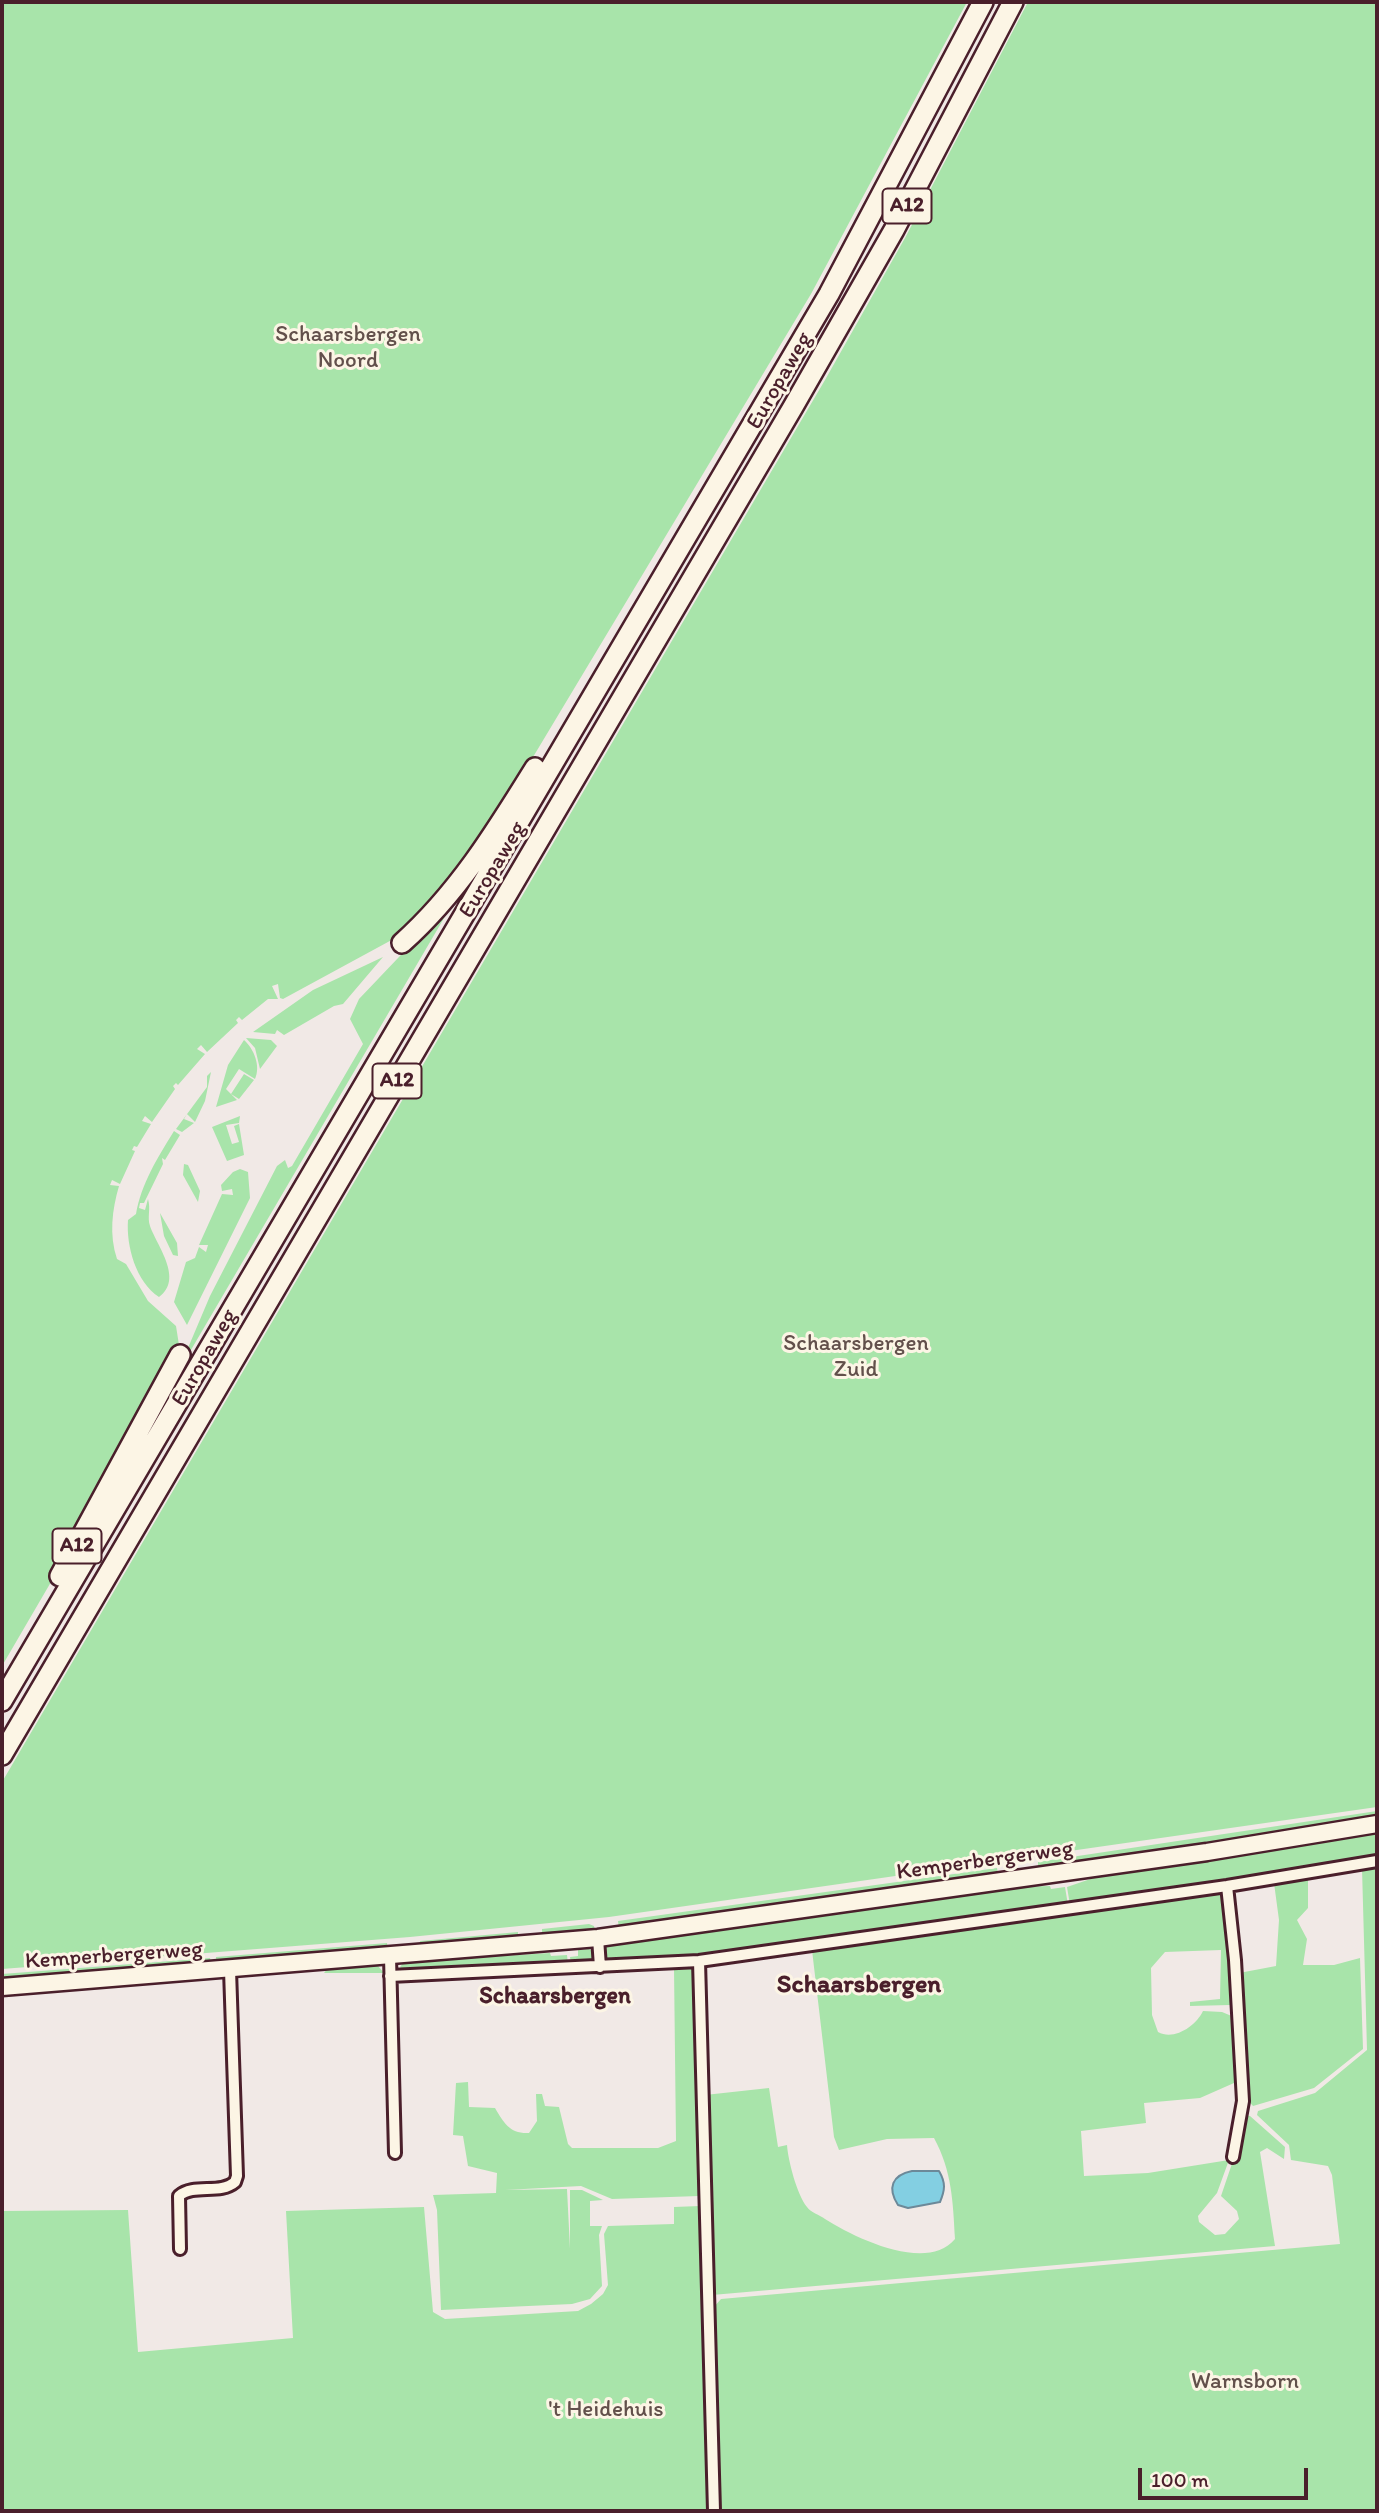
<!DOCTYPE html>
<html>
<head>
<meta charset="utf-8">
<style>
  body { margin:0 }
  #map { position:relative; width:1379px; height:2513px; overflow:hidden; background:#f1e9e6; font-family:Itim,sans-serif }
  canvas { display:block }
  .frame { position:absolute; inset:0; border:4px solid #4a1f2b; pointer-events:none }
  .scale { position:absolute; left:1138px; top:2468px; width:170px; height:32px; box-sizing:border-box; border:4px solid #4a1f2b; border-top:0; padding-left:9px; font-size:21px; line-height:24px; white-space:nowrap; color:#4a1f2b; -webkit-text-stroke:5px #fcf5e5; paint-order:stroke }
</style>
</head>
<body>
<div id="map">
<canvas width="1379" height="2513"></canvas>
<div class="frame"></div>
<div class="scale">100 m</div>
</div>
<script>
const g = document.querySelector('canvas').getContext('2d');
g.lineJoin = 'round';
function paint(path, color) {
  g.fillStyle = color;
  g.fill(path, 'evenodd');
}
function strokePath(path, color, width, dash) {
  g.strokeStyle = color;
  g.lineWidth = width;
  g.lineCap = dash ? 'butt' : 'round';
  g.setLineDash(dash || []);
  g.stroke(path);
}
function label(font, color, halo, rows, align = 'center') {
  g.font = font + ' Itim,sans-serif';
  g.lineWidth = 6;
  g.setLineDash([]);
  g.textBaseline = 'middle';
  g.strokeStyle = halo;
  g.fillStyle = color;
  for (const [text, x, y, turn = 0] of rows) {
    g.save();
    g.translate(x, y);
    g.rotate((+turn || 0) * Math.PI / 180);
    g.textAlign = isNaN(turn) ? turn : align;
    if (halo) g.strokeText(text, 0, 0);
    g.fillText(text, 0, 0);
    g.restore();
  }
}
paint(new Path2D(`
  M2,2h965l-156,292 -335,558 -77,84 -116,63 -3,-1 -2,-14 -6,2 6,13h-10l-26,21 -3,-3 -3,3 2,3 -31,29 -6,-7 -4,4 8,5 -27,31 -2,-2 -3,3 2,3 -23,33 -7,-6 -3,5 9,3 -14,23 -3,-1 -2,4 3,1 -15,33 -8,-4 -2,5 9,1c-7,24 -10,49 -2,73l9,5 22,37 28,25 3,19 -114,213 -63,108z
  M1028,2h349v1805l-768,110 -199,20 -408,32v-187l823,-1402 80,-142z
  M457,896l-269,459h-3l25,-59 67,-130 8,-6 3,8 4,-2 71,-122 -13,-25 9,-20z
  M383,957l-40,47 -9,2 -50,29 -7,-5 -2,4 -22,-2 60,-42z
  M246,1038l25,2 6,6 -17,23 -5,-21z
  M244,1040c10,9 17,26 11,39l-16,-10 -13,20 11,11 -21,7 12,-42z
  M211,1072l-6,29 -10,21 -8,-8 -3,5 10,4 -12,9 -6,-3 31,-42v-11z
  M244,1074l10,6 -15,19 -8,-5z
  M240,1116l-1,7 -13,2 6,19 7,-2 -5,-16 5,-2 5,31 -17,6 -15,-34z
  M174,1131l6,4 -15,25 -3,-2 1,6 -19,39h-4l-1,5 6,2 3,-11c3,10 -1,18 2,27 7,20 34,53 9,71 -23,-15 -33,-51 -31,-77l8,-6c5,-30 22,-57 38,-83z
  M184,1164l4,1 12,26 -2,11 -15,-27z
  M240,1169l8,3 2,26 -63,127 -13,-23 12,-40 9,-4 4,-11 7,5 2,-7h-9l23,-51 11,1 -1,-6 -10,2 -1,-6 12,-13z
  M160,1213l17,30 1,13 -5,-1 -9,-19z
  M1377,1811v7l-296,47 -43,1v-4z
  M1377,1830v27l-307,48 -3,-18 41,-14z
  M1377,1865v646h-659l-5,-203 8,-9 619,-55 -8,-69 -4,-9 -37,-6 -2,-15 -32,-30 1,-4 57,-18 52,-43 -5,-182z
  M997,1868l1,6 -379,55 -1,-8z
  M1308,1877v31l-11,12 10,19 -4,26h31l26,-7 3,91 -49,39 -61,18 -7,-8 -7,-125 37,-7 3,-46 -5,-37z
  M1050,1886l1,3 14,-2 3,18 -369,52 -90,5 -4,-4 2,-13 405,-58z
  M1218,1892l9,5 7,103 -4,5 -40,1v-4l30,-3 1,-49 -56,2 -14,16 1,47 6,17c16,9 38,-6 45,-21l19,1 12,5 3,61 -3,5 -34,15 -56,5 2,20 -65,8 3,45 64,-3 81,-13 -12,33 -19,23 1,6 16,13 10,-1 14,-15 -2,-8 -16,-15 19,-56 5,-25 5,1 35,31 -1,12 -17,-11 -7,4 15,94 -563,49 -7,-200 64,-7 9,59 9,-2c1,15 10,50 20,62 3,5 13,8 18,12 30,19 102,54 130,20 -2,-37 -3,-68 -21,-101l-47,1 -48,11 -5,-13 -22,-187z
  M589,1924l5,2 1,6 -53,2v-5z
  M518,1932v5l-98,13v-9z
  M387,1943l1,9 -172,14v-9z
  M589,1949l5,3 1,6 -7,5 -17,1 -1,-7 8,-1v-6z
  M550,1953l1,3 16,-1 1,9 -165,6 -3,-3 4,-5z
  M210,1958l2,8 -210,16v-8z
  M368,1965l10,1 6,7h-60l4,-5z
  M693,1966l3,5 7,219 -4,6 -87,3 -31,-13 -76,4 62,-1 3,60v-59h12l21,10 -13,1v25h12l-3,9 3,51 -12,13 -18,5 -131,6 -4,-100 -4,-15 63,-2 1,-20 -29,-7 -5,-30 -10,-1 3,-52 12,-1 1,25 26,1c9,15 15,26 34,25l8,-12 -1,-27h6l3,12 14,1 9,37 4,4h86l18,-7 -2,-173z
  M700,2206l3,5 8,300h-709v-300l126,-1 10,142 155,-14 -7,-127 138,-4 9,105 12,7 133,-8 13,-7 12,-10 5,-9 -4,-51 4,-8 66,-2v-17z`), '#a8e4aa');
const water = new Path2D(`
  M912,2171h27c7,12 6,19 1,31l-32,6 -10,-3c-11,-17 -6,-30 14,-34z`);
paint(water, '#83cfe2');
strokePath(water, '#6c8999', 2);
const minor = new Path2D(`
  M1227,1886l8,74 8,141 -10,56
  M598,1938l2,29
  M390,1957l5,196
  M699,1961l15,550
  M390,1976l309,-15 528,-75 150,-25
  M180,2249l-1,-53c15,-13 41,-1 56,-14l2,-6 -7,-206`);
const secondary = new Path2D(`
  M2,1987l596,-49 609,-86 170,-28`);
const motorway = new Path2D(`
  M402,943c56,-50 94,-112 133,-175
  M60,1576l120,-221
  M2,1701l827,-1407 154,-292
  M2,1755l791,-1348 101,-177 119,-228`);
strokePath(minor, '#4a1f2b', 16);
strokePath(secondary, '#4a1f2b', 21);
strokePath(motorway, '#4a1f2b', 24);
strokePath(minor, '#fcf5e5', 10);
strokePath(secondary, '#fcf5e5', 16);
strokePath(motorway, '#fcf5e5', 19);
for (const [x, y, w] of [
  [907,206,49],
  [397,1081,49],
  [77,1546,49]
]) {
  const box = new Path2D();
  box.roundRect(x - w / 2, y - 17.5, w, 35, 5);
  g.fillStyle = '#fcf5e5';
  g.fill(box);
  strokePath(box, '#4a1f2b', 2);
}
label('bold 21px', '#4a1f2b', null, [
  ["A12",907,206],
  ["A12",397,1081],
  ["A12",77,1546]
]);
label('23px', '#62504b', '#fcf5e5', [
  ["Schaarsbergen",348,335],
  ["Noord",348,361],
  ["Schaarsbergen",856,1344],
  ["Zuid",856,1370],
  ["Warnsborn",1245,2382],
  ["'t Heidehuis",606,2410]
]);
label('23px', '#4a1f2b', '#fcf5e5', [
  ["Europaweg",780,381,-60],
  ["Europaweg",493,870,-59],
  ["Europaweg",205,1358,-60],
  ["Kemperbergerweg",985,1861,-8],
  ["Kemperbergerweg",114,1956,-4]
]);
label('bold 24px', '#4a1f2b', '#fcf5e5', [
  ["Schaarsbergen",555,1997]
]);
label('bold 26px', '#4a1f2b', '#fcf5e5', [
  ["Schaarsbergen",859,1985]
]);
</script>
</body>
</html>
